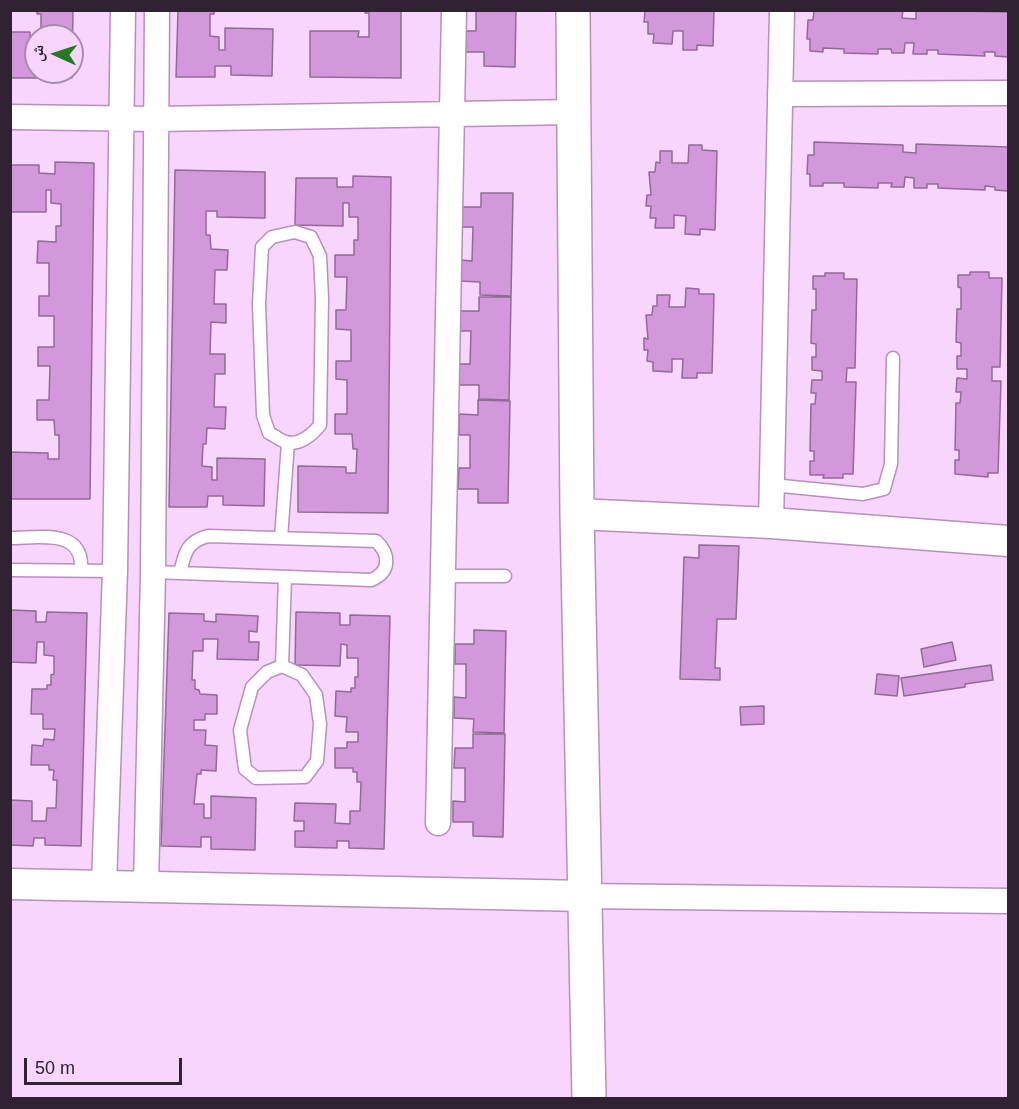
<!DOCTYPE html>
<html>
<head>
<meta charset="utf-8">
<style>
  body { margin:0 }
  #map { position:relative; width:1019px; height:1109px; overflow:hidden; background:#f7d5fc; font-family:Helvetica,"Noto Naskh Arabic",sans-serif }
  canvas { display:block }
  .frame { position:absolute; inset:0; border:12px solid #302133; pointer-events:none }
  .north { position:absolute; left:24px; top:24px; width:60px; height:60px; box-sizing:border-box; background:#f7d5fc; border:2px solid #a78dac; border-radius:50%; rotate:273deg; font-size:16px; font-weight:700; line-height:24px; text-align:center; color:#302133 }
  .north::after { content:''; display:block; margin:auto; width:21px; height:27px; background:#287821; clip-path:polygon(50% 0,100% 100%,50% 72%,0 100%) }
  .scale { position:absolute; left:24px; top:1058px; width:158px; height:27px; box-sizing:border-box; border:3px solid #302133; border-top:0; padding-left:8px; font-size:18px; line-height:21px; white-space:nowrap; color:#302133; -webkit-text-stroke:4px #f7d5fc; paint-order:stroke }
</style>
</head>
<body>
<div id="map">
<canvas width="1019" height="1109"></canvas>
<div class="frame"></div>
<div class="north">ش</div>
<div class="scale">50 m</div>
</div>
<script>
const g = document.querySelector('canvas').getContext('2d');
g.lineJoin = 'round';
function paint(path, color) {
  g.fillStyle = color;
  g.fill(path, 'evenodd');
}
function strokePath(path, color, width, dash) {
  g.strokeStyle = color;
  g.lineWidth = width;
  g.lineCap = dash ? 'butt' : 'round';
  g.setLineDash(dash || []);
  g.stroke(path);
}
const building = new Path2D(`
  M37,10h36l-1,61v-35h-31v-22h-4z
  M178,10h36v4h-4v22l9,1v13h6v-22l48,1 -1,47 -41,-1v-9h-16v11h-39z
  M365,10h36v68l-91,-1v-46h49l-1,6h11v-24h-4z
  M476,10h40l-1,57 -31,-1v-14h-20l1,-21h11z
  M714,10l-1,36 -16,-1v5h-14v-19h-10l-1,13 -19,-1 1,-9h-6v-12h-4l1,-11z
  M814,10h89l-1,8 14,1v-9l92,2v45l-13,-1v-4h-11l1,4 -47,-2v-4h-11v4h-14l1,-11h-9l-1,10h-12l-1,-4h-13v5l-34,-1v-4l-21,-1v4l-13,-1v-12h-3l1,-19h5z
  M10,32h20v6h6v34h36v6h-62z
  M814,142l89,3v7l13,1v-9l92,3v44l-13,-1v-3l-10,-1v4l-47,-2v-4h-11v4h-13v-10l-9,-1 -1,10h-13l1,-4h-14v5l-34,-1v-4h-21v3h-13v-12h-3l1,-19h6z
  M689,145h13v5l15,1 -2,79 -15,-1v6l-15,-1 1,-18 -12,-1v13h-19l1,-10h-6l1,-12h-5l1,-11h4l-2,-23h6l1,-10 4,1v-12h12v12h16z
  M55,162l39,1 -4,336h-80v-47l38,1v6h11v-24h-4l-1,-15h-17v-20h12l1,-34h-12v-19h16v-31h-15v-20h10v-33h-12l1,-22 18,1v-16h5v-22l-10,-1v-13h-5v22h-36v-47h29v8l16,1z
  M175,170l90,2v46l-48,-1v-6h-11v24h4l1,14 17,1 -1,20h-12l-1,34h12v19l-15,-1 -1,32h15v20h-10l-1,33h12l-1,22 -18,-1 -1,16h-3l-1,22 10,1v13h5v-22l48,1 -1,47 -41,-1v-9h-15l-1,11h-38z
  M353,176l38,1 -3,336 -90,-1v-46l48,1v6h10l1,-24h-4l-1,-15h-17v-20h12v-34l-11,-1v-18h15v-31l-15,-1v-19h10l1,-33h-12v-22h19v-15h4v-23h-9v-14h-6v23l-48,-1 1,-47h41v9h16z
  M481,193h32l-2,103 -31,-1v-13l-20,-1 1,-21 11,1 1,-34h-11v-20h19z
  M970,272h19v6h13l-2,89h-8v14h9l-3,92h-10v4l-33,-3v-14h4v-10h-4l1,-47h4l1,-11h-5l1,-14 10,1v-10h-10v-13h4v-13l-5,-1 1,-33h4v-21l-3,-1v-12h12z
  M825,273h19v6h13l-2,89h-8l-1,14h10l-3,92h-10v4h-20l1,-3h-14v-14h4v-10h-4l1,-47h4l1,-11h-5l1,-13h10v-9l-10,-1v-13h4v-13l-5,-1 1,-33h4v-21h-3v-13h12z
  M686,288l13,1v5h15l-2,79h-15v5h-15l1,-19h-11v13l-19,-1v-9l-6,-1 1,-11h-4v-12l4,1 -2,-24h6l1,-9h4v-11h13l-1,12h16z
  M479,297h32l-2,103 -30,-1v-14h-20v-21h11l1,-33h-11v-20h19z
  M478,400l32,1 -2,102h-30v-14h-20l1,-21h11v-33h-11v-21l19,1z
  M699,545l40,1 -3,73h-19l-2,49h5v12l-40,-1 4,-122 15,1z
  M10,610l26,1v11h10l1,-10 40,1 -6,233 -36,-1v-7h-11l-1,8 -23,-1v-45l22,1v20h14l1,-13h9l1,-28h-4l1,-10h-5v-5h-18l1,-20 11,1 1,-7 10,1 1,-11h-12v-15h-12l1,-25h15v-4h4v-10l3,-1v-18l-10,-1v-13h-7l-1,21 -26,-1z
  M296,612l44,1v12h10v-10l40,1 -6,233 -35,-1v-7h-12v7l-42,-1v-16h9v-10h-10l1,-18 41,1 -1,19 15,1v-13h10l1,-29h-4v-10h-4v-4h-18v-20h12v-6h11v-10h-12l1,-15 -12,-1 1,-25 15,1v-4h4v-11h3v-19h-11v-13l-6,-1 -1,22 -45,-1z
  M169,613l35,1v7l12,1v-8l42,2 -1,16 -8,-1v11h10l-1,18 -41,-1 1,-20h-15v12h-10l-1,29h3v9l4,1 1,4 17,1v19h-12v6h-11v10h12l-1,15 12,1 -1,25 -15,-1v4h-4l-3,30h10v14h7v-22l45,2 -1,52 -44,-1v-12h-10v10l-40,-1z
  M474,630l32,1 -2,102 -31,-1 1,-13 -20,-1v-21l12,1v-34h-11v-20h19z
  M952,642l4,18 -32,7 -3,-18z
  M991,665l2,15 -28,4v3l-61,9 -3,-18z
  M877,674l22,2 -2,20 -22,-2z
  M764,706v18l-23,1 -1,-18z
  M473,734h32l-2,103 -30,-1v-14h-20v-21l12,1v-34h-11l1,-20h18z`);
paint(building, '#d298db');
strokePath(building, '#906b96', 1.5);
const service = new Path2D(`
  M295,232l16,5 9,19 2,42 -2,127c-7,9 -21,21 -34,17 -5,-1 -12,-7 -17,-9l-6,-18 -4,-111 3,-57 10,-10z
  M772,485l91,9 21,-5 7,-25 2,-106
  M10,538c30,0 74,-10 71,32
  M281,538l7,-95
  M10,570l105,1
  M153,572l218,8c20,-8 19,-26 5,-39l-168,-5c-22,6 -23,17 -28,37
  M443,576h62
  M282,666l20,9 14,20 4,29 -3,37 -12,16 -49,1 -11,-9 -5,-39 12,-43 15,-15 15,-6 3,-89`);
const minor = new Path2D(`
  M780,94l228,-1
  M10,117l146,2 418,-7
  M771,523l11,-513
  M438,823l16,-813
  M104,884l11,-313 8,-561
  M146,886l7,-314 4,-562
  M585,896l423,5`);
const tertiary = new Path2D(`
  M577,514l194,9 237,18
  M10,884l575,12`);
const primary = new Path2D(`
  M573,10l4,504 12,584`);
strokePath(service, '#b790bd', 15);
strokePath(minor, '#b790bd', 27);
strokePath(tertiary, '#b790bd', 33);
strokePath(primary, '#b790bd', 36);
strokePath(service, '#fff', 12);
strokePath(minor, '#fff', 24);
strokePath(tertiary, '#fff', 30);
strokePath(primary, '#fff', 33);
</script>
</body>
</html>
